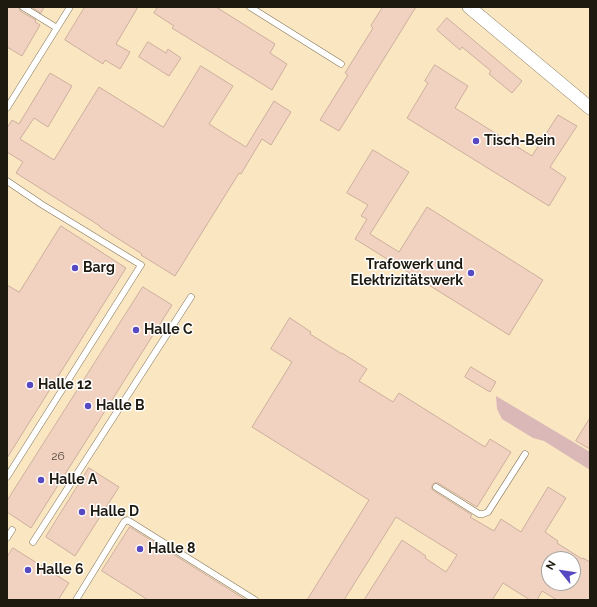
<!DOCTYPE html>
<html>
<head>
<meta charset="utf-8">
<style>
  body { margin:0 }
  #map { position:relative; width:597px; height:607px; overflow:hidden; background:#fdf1d8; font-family:Raleway,sans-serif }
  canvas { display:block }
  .frame { position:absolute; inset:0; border:8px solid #1f1a0f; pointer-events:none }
  .north { position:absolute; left:541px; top:551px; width:40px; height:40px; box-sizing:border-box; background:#fff; border:1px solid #a5a39f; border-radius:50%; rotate:300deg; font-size:11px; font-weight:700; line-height:16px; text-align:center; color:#1f1a0f }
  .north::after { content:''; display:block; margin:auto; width:14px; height:18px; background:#5749c1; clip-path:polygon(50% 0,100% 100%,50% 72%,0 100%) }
</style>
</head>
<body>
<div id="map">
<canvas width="597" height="607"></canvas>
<div class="frame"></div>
<div class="north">N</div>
</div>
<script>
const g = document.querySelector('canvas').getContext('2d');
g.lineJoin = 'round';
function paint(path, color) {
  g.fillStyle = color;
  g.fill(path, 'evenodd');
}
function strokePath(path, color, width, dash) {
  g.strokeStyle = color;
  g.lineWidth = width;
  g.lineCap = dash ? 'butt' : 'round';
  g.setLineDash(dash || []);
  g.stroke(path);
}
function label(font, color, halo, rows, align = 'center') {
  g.font = font + ' Raleway,sans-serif';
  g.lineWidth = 3;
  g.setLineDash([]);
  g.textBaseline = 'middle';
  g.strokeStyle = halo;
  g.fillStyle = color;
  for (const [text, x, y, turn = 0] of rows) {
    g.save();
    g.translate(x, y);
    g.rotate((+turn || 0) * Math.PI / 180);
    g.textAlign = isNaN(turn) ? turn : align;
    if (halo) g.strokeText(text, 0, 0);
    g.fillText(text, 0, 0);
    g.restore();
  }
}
paint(new Path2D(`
  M7,7h583v593h-583zM549,559h24v24h-24z`), '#fae7c2');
paint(new Path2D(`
  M496,396l94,56v18l-46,-29 -11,-3 -31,-19 -5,-10z`), '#d9b8b7');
const building = new Path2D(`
  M7,7h12l1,4 16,9 -1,2 5,3 -18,31 -15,-9z
  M32,7h12l-3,6z
  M85,7h53l-22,37 14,8 -10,17 -15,-9 -2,4 -38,-24z
  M158,7h58l59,37 -5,9 17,11 -15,26 -100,-62 2,-2 -20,-13z
  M383,7h33l-77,124 -19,-11 28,-45 -3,-2 28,-45 -2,-2z
  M447,18l75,63 -10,12 -23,-19 2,-3 -29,-24 -2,3 -23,-20z
  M148,42l18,11 2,-4 13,9 -12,18 -30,-19z
  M435,65l33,21 -13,22 77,48 26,-41 19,11 -27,41 16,11 -17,28 -142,-88 21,-35 -3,-2z
  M201,66l32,20 -24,38 37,23 28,-46 17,11 -20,33 -9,-6 -21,35 -2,-1 -64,103 -34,-21 1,-1 -42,-27v-1l-84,-53 7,-11 -16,-10v-24l5,-8 7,4 31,-51 22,13 -24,41 -14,-9 -14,21 34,21 45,-73 64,40z
  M373,150l36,22 -39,62 29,18 28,-45 116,73 -34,55 -154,-96 12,-20 -6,-3 7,-11 -21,-12z
  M61,226l65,42 -119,190v-173l12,7z
  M143,287l29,18 -141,223 -24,-16v-11z
  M290,318l21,14 -1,2 32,20v-1l25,16 -8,12 34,21 6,-9 86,54 5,-8 21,13 -34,55 -39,-24h-4l-2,2v4l2,2 38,24 -2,2 24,14 7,-12 20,13 27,-45 18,11 -21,34 13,9 -1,2 25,16 1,-1 7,4v38h-33l-15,-9 -5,9h-7l-27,-17 -11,17h-128l38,-60 24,16 -1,2 21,14 11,-17 -61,-38 -52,83h-37l62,-100 -117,-73 40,-65 -21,-13zM549,559h24v24h-24z
  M471,367l25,15 -6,10 -25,-15z
  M590,418v31l-14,-8z
  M89,468l30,19 -44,69 -29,-19z
  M130,527l116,73h-98l-46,-29z
  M13,548l56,35 -11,17h-51v-43z`);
paint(building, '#f1d2c0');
strokePath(building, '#ceaf9e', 1);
const lane = new Path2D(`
  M23,7l34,21
  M250,7l91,57
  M7,108l63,-101
  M7,181l34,23 100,61 -134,212
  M436,487l43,27h4l5,-2 37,-58
  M7,538l5,-8
  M33,542l158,-245
  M76,600l48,-78 3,-2 2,1 126,79`);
const street = new Path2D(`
  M469,7l121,101`);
strokePath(lane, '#83755a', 7);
strokePath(street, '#83755a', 14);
strokePath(lane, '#fff', 6);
strokePath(street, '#fff', 13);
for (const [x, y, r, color] of [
  [476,141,4,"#5749c1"],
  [75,268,4,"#5749c1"],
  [471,273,4,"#5749c1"],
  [136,330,4,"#5749c1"],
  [30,385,4,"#5749c1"],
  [88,406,4,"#5749c1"],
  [41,480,4,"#5749c1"],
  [82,512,4,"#5749c1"],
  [140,549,4,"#5749c1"],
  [28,570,4,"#5749c1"]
]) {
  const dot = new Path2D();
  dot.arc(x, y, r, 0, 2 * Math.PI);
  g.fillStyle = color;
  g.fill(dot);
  strokePath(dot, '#fff', 1.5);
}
label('12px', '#54483b', null, [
  ["26",58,456]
]);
label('bold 14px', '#1f1a0f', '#fff', [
  ["Tisch-Bein",484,141],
  ["Trafowerk und",463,265,"right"],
  ["Elektrizitätswerk",463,281,"right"],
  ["Barg",83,268],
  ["Halle C",144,330],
  ["Halle 12",38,385],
  ["Halle B",96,406],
  ["Halle A",49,480],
  ["Halle D",90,512],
  ["Halle 8",148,549],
  ["Halle 6",36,570]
], 'left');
</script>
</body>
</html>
